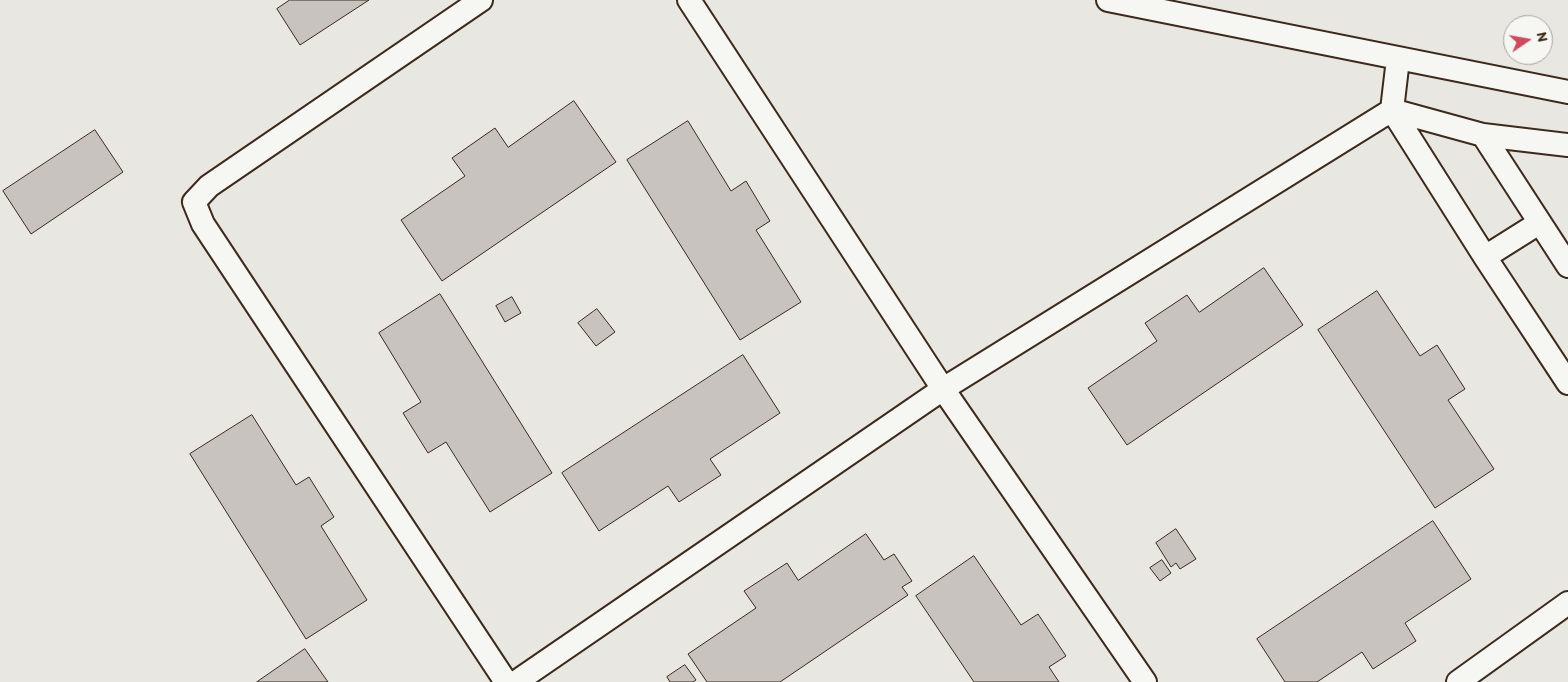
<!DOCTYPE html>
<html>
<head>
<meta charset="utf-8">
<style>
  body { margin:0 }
  #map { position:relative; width:1568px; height:682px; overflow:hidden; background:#f6f6f2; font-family:Itim,sans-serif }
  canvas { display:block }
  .north { position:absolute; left:1503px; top:15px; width:50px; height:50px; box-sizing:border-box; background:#f6f6f2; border:1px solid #aba49d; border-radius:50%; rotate:78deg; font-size:14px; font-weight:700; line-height:20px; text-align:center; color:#3b2a1e }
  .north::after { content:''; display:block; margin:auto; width:18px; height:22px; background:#d1495b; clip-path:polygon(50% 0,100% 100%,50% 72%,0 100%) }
</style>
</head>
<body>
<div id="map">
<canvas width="1568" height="682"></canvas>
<div class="north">N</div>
</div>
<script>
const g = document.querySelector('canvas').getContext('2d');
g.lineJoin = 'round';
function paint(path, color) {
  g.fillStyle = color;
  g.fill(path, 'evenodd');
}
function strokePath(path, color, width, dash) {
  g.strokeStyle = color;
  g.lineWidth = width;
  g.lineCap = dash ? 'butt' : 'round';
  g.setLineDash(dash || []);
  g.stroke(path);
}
paint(new Path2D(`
  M0,0h1568v682h-1568zM1513,25h30v30h-30z`), '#e8e7e2');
const building = new Path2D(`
  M290,0h79l-69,45 -23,-36z
  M574,101l42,61 -174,119 -41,-61 64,-44 -13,-18 43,-30 13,19z
  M688,121l43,70 15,-10 24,40 -14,9 45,72 -61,38 -113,-180z
  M95,130l28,42 -92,62 -28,-43z
  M1264,268l39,57 -176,120 -39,-57 69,-47 -12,-18 42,-28 12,17z
  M1377,291l43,65 17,-11 28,44 -17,11 46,69 -59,39 -117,-178z
  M440,294l112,179 -62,39 -44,-70 -18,11 -25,-40 18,-11 -42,-69z
  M512,297l9,16 -16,9 -9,-16z
  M597,309l18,23 -19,14 -18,-23z
  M743,355l37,58 -70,46 11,16 -42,27 -11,-16 -69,45 -37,-58z
  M252,415l44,70 13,-8 25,40 -13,9 46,74 -61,39 -116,-185z
  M1433,521l38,58 -66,44 11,18 -43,28 -11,-17 -45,30h-32l-28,-43z
  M1176,529l20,30 -16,10 -4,-6 -5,4 -15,-24z
  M866,534l18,26 10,-6 18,27 -10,6 6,8 -128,87h-73l-19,-28 68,-46 -12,-17 43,-28 11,17z
  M974,556l47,69 17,-11 28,42 -17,11 10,15h-85l-58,-86z
  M1162,560l9,13 -11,8 -10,-13z
  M305,649l23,33h-71z
  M685,665l11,15 -3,2h-23l-3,-5z`);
paint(building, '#c8c3be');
strokePath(building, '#3b2a1e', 1);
const minor = new Path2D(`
  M481,0l-272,186 -15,16 9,22 303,458
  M1108,0l460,92
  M1392,110l93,147 83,126
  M1392,110l91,25 85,10
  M1483,135l85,131
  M1485,257l54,-34
  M516,682l427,-293 -254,-389
  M1145,682l-202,-293 449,-279 6,-51
  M1458,682l110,-79`);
strokePath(minor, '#3b2a1e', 26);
strokePath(minor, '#f6f6f2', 22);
</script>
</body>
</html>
